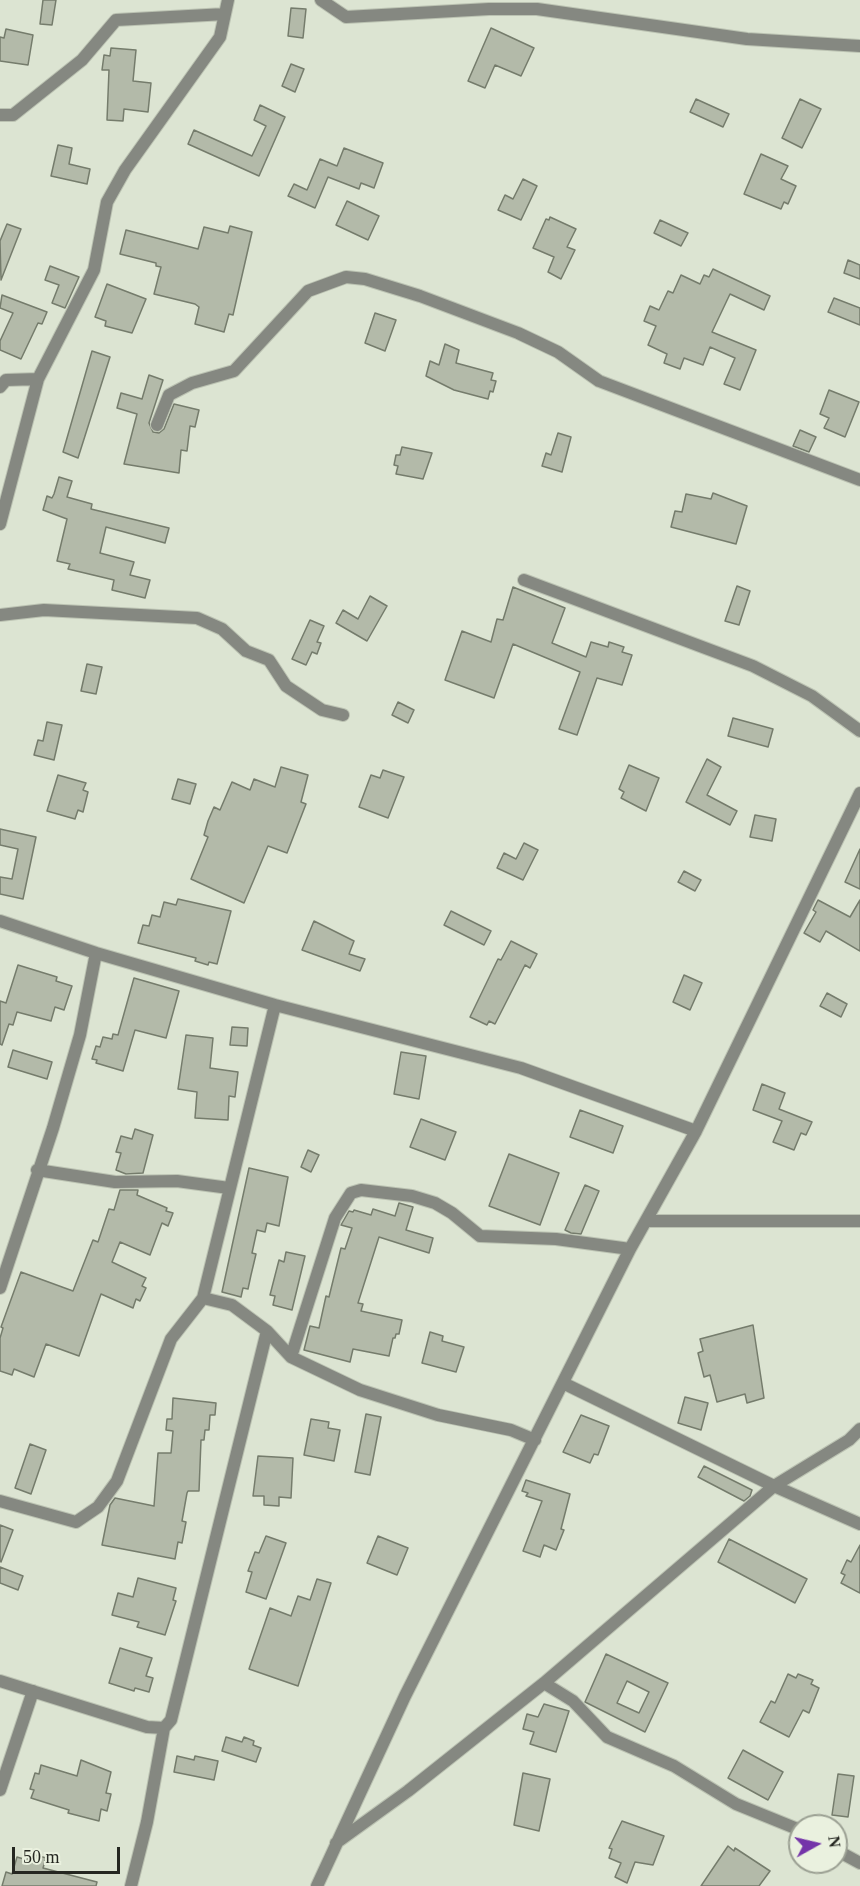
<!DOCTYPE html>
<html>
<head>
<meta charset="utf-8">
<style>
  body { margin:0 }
  #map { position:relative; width:860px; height:1886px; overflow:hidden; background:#dce4d2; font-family:Georgia,serif }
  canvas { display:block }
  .north { position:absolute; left:788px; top:1814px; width:60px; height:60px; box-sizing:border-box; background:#eaf1df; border:2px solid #9ba093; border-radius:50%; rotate:82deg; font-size:16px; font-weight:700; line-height:24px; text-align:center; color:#252721 }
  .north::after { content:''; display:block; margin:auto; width:21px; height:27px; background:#7434a9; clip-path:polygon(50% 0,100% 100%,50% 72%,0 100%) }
  .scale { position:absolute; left:12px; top:1847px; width:108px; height:27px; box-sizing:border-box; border:3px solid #252721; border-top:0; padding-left:8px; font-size:18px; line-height:21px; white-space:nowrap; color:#252721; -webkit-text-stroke:4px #eaf1df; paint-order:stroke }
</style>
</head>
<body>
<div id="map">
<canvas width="860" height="1886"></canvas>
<div class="north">N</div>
<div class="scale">50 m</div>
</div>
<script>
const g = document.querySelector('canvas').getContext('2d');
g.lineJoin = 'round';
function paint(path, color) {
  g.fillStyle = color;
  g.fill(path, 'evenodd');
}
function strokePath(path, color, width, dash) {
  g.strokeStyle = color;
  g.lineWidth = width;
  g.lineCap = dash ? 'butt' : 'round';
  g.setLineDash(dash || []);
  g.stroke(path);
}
const building = new Path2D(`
  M43,0h13l-4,25 -12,-1z
  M291,8l15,1 -3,29 -15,-2z
  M491,28l43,20 -13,28 -26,-11 -10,23 -17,-7z
  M6,29l27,6 -5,30 -28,-4v-24l4,1z
  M111,48l25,2 -3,31 18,2 -3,29 -24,-3 -1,12 -16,-1 2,-50h-7l2,-15 6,1z
  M291,64l13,5 -9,23 -13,-6z
  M696,99l33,15 -6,13 -33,-15z
  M800,99l21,10 -19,39 -20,-10z
  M260,105l25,12 -26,59 -71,-32 6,-14 58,26 14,-30 -12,-6z
  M58,145l14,3 -3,16 21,5 -3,15 -36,-8z
  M344,148l39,15 -9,25 -13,-5 -2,6 -31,-12 -13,31 -27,-12 6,-12 13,6 13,-31 17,7z
  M761,154l27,12 -7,13 15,7 -8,18 -4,-2 -3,7 -37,-15z
  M523,179l14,7 -16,34 -23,-10 7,-15 8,4z
  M347,201l32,15 -11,24 -32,-15z
  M550,217l26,12 -9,18 8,3 -14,29 -13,-7 6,-15 -21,-9 13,-29 3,1z
  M660,220l28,13 -7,13 -27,-13z
  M7,224l14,5 -20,51 -1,-39z
  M230,226l22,6 -19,83 -4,-1 -5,18 -29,-8 4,-17 -4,-3 -41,-10 7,-27 -5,-1v-3l-36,-9 6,-24 72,19 6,-22 24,6z
  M848,260l12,5v14l-16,-6z
  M50,266l29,11 -14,31 -13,-5 7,-18 -14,-5z
  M713,269l57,27 -6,14 -34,-16 -18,38 44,18 -16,40 -16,-6 11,-26 -25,-11 -7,18 -19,-7 -4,11 -16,-6 3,-9 -19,-9 8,-19 -12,-5 6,-15 9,4 9,-19 5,2 8,-18 19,9 4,-9 5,2z
  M107,284l39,15 -14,34 -27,-7 1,-5 -11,-4z
  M2,295l45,17 -5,12 -4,-1 -17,36 -21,-9v-9l13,-28 -13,-5z
  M834,298l26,10v17l-32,-13z
  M375,313l21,7 -11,31 -20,-8z
  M445,344l14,6 -3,13 37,10 -2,7 5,1 -3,11 -3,-1 -2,8 -34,-9 -28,-14 4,-15 9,4z
  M92,351l18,6 -32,101 -15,-6z
  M149,375l14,5 -14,43 4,9 6,1 5,-4 10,-25 25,6 -4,17 -5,-1 -3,25 -6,-1 -2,23 -55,-9 13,-50 -20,-6 4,-15 21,6z
  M829,390l30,12 -14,35 -21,-9 5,-10 -9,-4z
  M800,430l16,7 -7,15 -16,-6z
  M558,433l13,4 -9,35 -20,-6 4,-13 5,2z
  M402,447l30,6 -9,26 -27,-5 2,-8 -4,-1 2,-10h4z
  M59,477l13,4 -5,16 25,7 -1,5 78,19 -4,15 -59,-16 -6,26 34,9 -4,13 20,5 -5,18 -33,-8 2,-10 -46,-11 2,-5 -13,-3 10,-42 -24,-9 4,-14 5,2 2,-4z
  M713,493l34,13 -11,38 -65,-17 4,-16 7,1 4,-18 25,5z
  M737,586l13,5 -11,34 -14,-4z
  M513,587l52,21 -13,35 34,14 5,-15 17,5 1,-5 15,5 -2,5 10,3 -10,30 -25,-7 -20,57 -18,-6 21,-57 -67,-28 -19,54 -49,-18 17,-49 29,11 6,-23 6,1z
  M370,596l17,10 -20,35 -31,-18 7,-13 15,9z
  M310,620l14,6 -7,16 4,1 -4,11 -5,-2 -6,13 -14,-6z
  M87,664l15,3 -6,27 -15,-3z
  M398,702l16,8 -6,13 -16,-8z
  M733,718l40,11 -5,18 -40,-11z
  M47,722l15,3 -8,35 -20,-5 4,-15 5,1z
  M707,759l14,8 -14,28 30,16 -7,14 -44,-23z
  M629,765l30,13 -13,33 -25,-13 3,-6 -5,-3z
  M281,767l27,8 -7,27 5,2 -19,49 -19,-7 -24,57 -53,-24 17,-42 -4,-2 4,-14 6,-14 6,3 12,-28 18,8 4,-11 21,8z
  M383,770l21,7 -16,41 -29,-11 12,-32 9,3z
  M58,775l28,8 -3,7 5,2 -5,20 -5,-2 -3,9 -28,-8z
  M178,779l18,5 -6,20 -18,-5z
  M755,815l21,4 -4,22 -22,-4z
  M0,829l36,8 -13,62 -23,-5v-17l12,2 6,-30 -18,-4z
  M524,843l14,7 -15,30 -26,-12 7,-15 12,6z
  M860,849v40l-15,-7z
  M684,871l17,9 -6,11 -17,-9z
  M178,899l53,12 -14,53 -8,-2 -1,3 -13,-4 1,-3 -58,-15 5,-18 6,1 3,-11 8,2 4,-15 12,3z
  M818,900l32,17 10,-17v51l-34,-20 -6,11 -16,-9 12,-21 -3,-2z
  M451,911l40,20 -7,14 -40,-20z
  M314,921l40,20 -5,13 16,5 -5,12 -58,-21z
  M511,941l26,13 -7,14 -5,-3 -30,59 -6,-3 -2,4 -17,-8 28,-58 3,1z
  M18,965l39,12 -1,4 16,5 -8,24 -9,-3 -4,14 -34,-9 -4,13 -4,-1 -7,21 -2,-1v-43l6,2z
  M684,975l18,8 -12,27 -17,-8z
  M134,978l45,13 -13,47 -31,-8 -12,41 -27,-8 1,-3 -5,-1 4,-13 4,1 3,-10 9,2 1,-5 5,1z
  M827,993l20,11 -6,13 -21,-11z
  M232,1027l16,1 -1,18 -17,-1z
  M186,1035l27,3 -3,30 28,4 -3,25 -6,-1 -1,24 -33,-2 2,-26 -19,-3z
  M13,1050l39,12 -5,17 -39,-12z
  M401,1052l25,4 -7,43 -25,-5z
  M762,1084l23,9 -6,16 33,13 -6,13 -5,-2 -7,17 -21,-8 9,-21 -29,-11z
  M580,1110l43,16 -10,27 -43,-16z
  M421,1119l35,13 -11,28 -35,-13z
  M135,1129l18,6 -10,38 -17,1 -10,-4 5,-17 -5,-1 5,-16 11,3z
  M308,1150l11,5 -8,17 -10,-5z
  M509,1154l50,19 -19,52 -51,-19z
  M249,1168l39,9 -9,49 -12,-3 -2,9 -8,-2 -5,23 4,1 -5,21 -3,14 -5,-1 -2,9 -19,-5z
  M585,1185l14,6 -18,43 -10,-1 -6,-3z
  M120,1190h18l-1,5 30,13 -1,3 7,2 -5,13 -6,-3 -12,32 -30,-13 -8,20 34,16 -4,8 4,2 -6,13 -4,-2 -3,9 -32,-14 -22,62 -33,-12 -12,33 -20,-8 -2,6 -12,-4v-33l3,-10 -2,-1 20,-55 52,19 20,-51 5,2 11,-33 5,1z
  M399,1203l14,4 -7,23 27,8 -4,15 -50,-16 -21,66 5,1 -2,7 41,9 -3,14h-3l-1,4h-2l-4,18 -36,-7 -3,13 -46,-12 6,-24 9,2 7,-32 3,1 12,-49 4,1 7,-21 -11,-3 8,-14 4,1 1,-2 17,5 2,-6 22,7z
  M286,1252l19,4 -13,54 -19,-5 2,-9 -5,-1 9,-35 5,2z
  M753,1325l11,73 -17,5 -2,-9 -28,8 -7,-27 -6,2 -6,-24 5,-2 -3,-12z
  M430,1332l13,4 -1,5 22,6 -8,25 -34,-9z
  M685,1397l23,6 -7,27 -23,-7z
  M173,1398l43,5 -1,12h-5l-1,15h-4l-1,10h-3l-2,51h-11l-1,2 -5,28 4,1 -4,21 -4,-1 -3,17 -73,-14 8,-40 5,-7 39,8 4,-53h13l2,-22 -7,-1 1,-11h5z
  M366,1414l15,3 -11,58 -15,-3z
  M581,1415l28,11 -11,29 -4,-1 -4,9 -27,-11z
  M311,1419l18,3 -1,6 12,2 -6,31 -30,-6z
  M30,1444l16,6 -15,44 -16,-6z
  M258,1456l35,2 -2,40 -12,-1v9l-15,-1v-9h-11z
  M704,1466l48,24 -2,6 -6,5 -46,-24z
  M526,1480l44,14 -9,35 3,1 -8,20 -12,-5 -4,12 -17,-6 19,-50 -16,-5 2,-3 -6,-2z
  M0,1525l13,5 -12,32 -1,-1z
  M266,1536l20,7 -20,56 -20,-7 6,-20 -4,-1 7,-19 4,1z
  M378,1536l30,12 -11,27 -30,-12z
  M729,1539l78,40 -12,24 -77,-41z
  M860,1545v48l-19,-10 4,-8 -4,-2 6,-13 4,2z
  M0,1567l23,9 -5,14 -18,-7z
  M138,1578l38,10 -3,12 3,1 -11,34 -28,-8 2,-5 -27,-7 6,-22 15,4z
  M317,1579l14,4 -33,103 -49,-17 21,-61 21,8 7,-20 12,4z
  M120,1648l32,10 -6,18 7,2 -4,14 -14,-4 -1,3 -25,-8z
  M606,1654l62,29 -23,49 -60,-30zM627,1681l22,11 -10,21 -22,-10z
  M788,1674l8,4 2,-4 15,6 -2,4 8,4 -10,25 -6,-3 -14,27 -29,-15 11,-21 4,2z
  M544,1704l25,7 -13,41 -26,-8 4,-12 -11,-3 4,-15 11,3z
  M226,1737l16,5 2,-5 10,4 -1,4 8,3 -5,14 -34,-11z
  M743,1750l40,22 -15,28 -40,-22z
  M177,1756l17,4 1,-4 23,5 -4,19 -40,-8z
  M81,1760l30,12 -5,21 5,1 -4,17 -6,-2 -2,12 -31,-8 1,-3 -38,-12 3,-8 -4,-1 5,-16 4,1 2,-9 36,11z
  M523,1773l27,6 -11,52 -25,-6z
  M838,1774l16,2 -6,41 -16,-2z
  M622,1821l42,15 -11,29 -18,-3 -8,21 -12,-6 6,-14 -12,-5 3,-9 -3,-1z
  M728,1846l6,5 1,-3 35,23 -11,15h-58z
  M29,1853l17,5 -3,10 54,14 -1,4h-94l4,-14 6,2 5,-17 10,3z`);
paint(building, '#b3baa9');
strokePath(building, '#757c6c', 1.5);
const street = new Path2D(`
  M321,0l25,17 143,-8h48l210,30 113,7
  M0,115h13l69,-55 34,-40 109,-6
  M0,387l6,-7 32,-1
  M157,425l12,-30 23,-12 42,-12 74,-80 38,-14 19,2 55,17 98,37 40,19 41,29 261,99
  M0,524l38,-145 56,-109 13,-68 18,-32 95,-133 8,-37
  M524,580l229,86 59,30 48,35
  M0,615l44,-5 153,8 25,11 24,22 23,9 17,26 36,24 21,5
  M0,921l96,32 179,52 246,63 175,63
  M37,1170l78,12 62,-1 52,7
  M648,1221h212
  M0,1288l53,-160 27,-93 16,-82
  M203,1298l29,7 35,26 24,26 69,33 78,25 73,15 24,10
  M291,1357l44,-139 16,-25 10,-3 51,6 23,7 17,10 28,23 76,3 74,10
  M563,1383l211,103 86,38
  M0,1501l76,21 22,-15 19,-26 54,-142 32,-41 72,-293
  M0,1681l147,46 17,1 7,-8 96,-389
  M544,1683l29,18 34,36 67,29 62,38 64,26
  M0,1790l33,-99
  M336,1843l72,-52 136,-108 230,-197 75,-46 11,-11
  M836,1850l24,13
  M131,1886l16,-64 17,-94
  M317,1886l88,-190 225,-447 66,-118 164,-338`);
strokePath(street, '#bbc2b2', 14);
strokePath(street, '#858881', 12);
</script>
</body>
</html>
